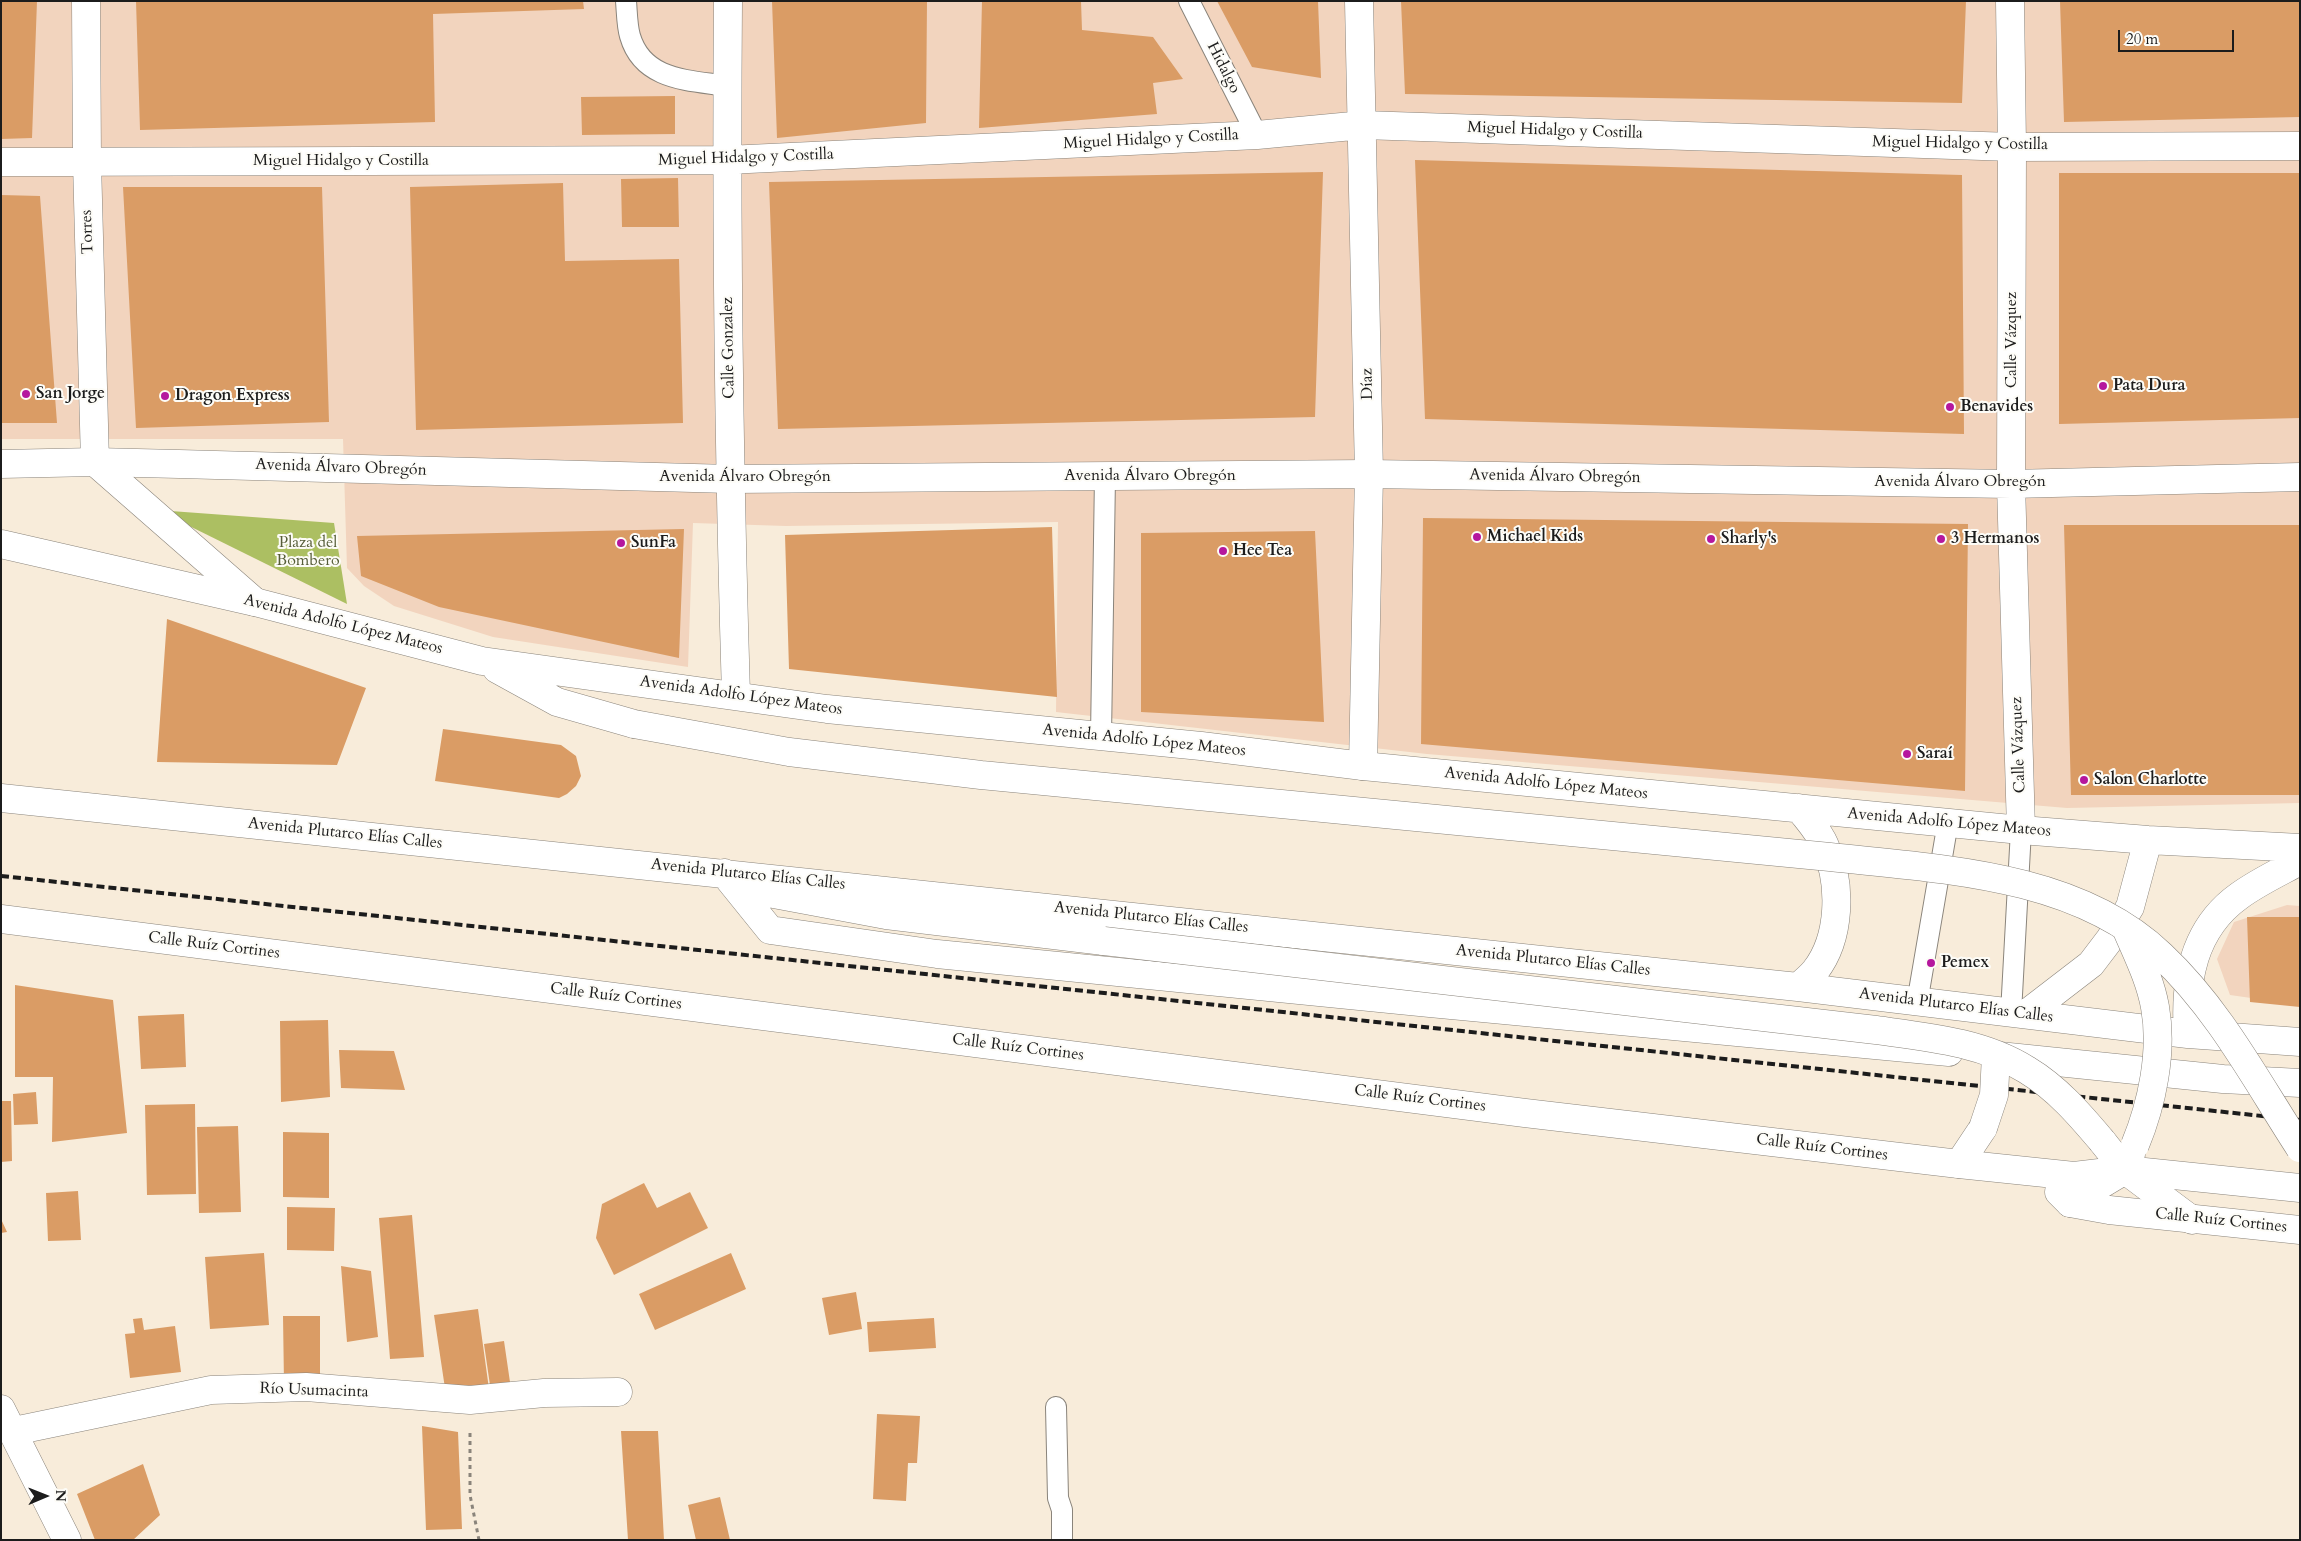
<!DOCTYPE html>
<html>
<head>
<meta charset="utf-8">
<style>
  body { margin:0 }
  #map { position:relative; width:2301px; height:1541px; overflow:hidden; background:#f8ecda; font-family:Cardo,serif }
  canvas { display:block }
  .frame { position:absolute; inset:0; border:2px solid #1c1c1c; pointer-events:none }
  .north { position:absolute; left:20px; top:1471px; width:50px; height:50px; -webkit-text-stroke:4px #fdfcf7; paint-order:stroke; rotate:89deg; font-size:14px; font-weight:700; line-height:20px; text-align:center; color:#1c1c1c }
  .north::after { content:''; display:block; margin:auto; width:18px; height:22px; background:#1c1c1c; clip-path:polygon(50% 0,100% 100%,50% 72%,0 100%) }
  .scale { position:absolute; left:2118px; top:30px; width:116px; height:22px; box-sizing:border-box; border:2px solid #1c1c1c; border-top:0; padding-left:6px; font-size:15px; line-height:18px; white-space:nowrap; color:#1c1c1c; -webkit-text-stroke:4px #fdfcf7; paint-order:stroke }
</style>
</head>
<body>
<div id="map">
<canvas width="2301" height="1541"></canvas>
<div class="frame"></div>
<div class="north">N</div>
<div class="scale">20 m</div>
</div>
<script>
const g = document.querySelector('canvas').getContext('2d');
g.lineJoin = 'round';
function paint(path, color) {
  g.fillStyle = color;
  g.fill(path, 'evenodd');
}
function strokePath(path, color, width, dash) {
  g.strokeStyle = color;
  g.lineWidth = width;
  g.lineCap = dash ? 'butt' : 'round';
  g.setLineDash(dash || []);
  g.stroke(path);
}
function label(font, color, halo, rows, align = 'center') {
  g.font = font + ' Cardo,serif';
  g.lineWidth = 4;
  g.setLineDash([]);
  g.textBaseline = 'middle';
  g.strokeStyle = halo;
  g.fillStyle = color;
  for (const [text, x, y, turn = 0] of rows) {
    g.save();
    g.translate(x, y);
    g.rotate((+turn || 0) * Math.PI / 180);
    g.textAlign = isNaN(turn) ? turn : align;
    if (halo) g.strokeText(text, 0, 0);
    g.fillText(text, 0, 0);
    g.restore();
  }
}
paint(new Path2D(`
  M1,1h2299v802l-233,5 -640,-54 -371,-42 2,-190 -272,4 -93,-3 -5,144 -195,-30 -99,-31 -30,-20 -17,-18 -4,-129h-342z
  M2287,905l13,1v99l-70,-10 -13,-36 17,-37z`), '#f2d4be');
paint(new Path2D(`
  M157,510l177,13 13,81z`), '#acbf62');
paint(new Path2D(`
  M1,1h36l-5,137 -31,1z
  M136,1h447l1,8 -151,5 2,108 -295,8z
  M772,1h155l-1,122 -149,15z
  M982,1h99l1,29 71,7 30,42 -30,4 4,31 -178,14z
  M1217,1h101l3,77 -69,-11z
  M1401,1h565l-4,102 -557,-9z
  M2060,1h240v116l-236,5z
  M675,96v38l-93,1 -1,-38z
  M1415,160l547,15 2,259 -539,-15z
  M1323,172l-8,245 -537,12 -9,-247z
  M2059,173h241v245l-241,6z
  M678,178l1,49h-57l-1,-48z
  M563,183l2,78 114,-2 4,164 -267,7 -6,-243z
  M123,187h199l7,235 -193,6z
  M1,195l39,1 17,227h-56z
  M1423,518l545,6 -3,267 -544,-47z
  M2064,525h236v270h-229z
  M1052,527l5,170 -268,-28 -4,-134z
  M684,529l-5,129 -240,-51 -78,-31 -4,-40z
  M1315,531l9,191 -183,-10v-179z
  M167,619l199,69 -29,77 -180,-3z
  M443,729l118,16 15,11 5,20 -5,10 -9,8 -8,4 -124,-17z
  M2247,917h53v90l-50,-5z
  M15,985l98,15 14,133 -75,9 1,-65h-38z
  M184,1014l2,53 -45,2 -3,-53z
  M328,1020l2,77 -49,5 -1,-81z
  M339,1050l55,1 11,39 -64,-2z
  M36,1092l2,32 -24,1 -1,-31z
  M1,1101h10l1,60 -11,1z
  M195,1104l1,90 -49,1 -2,-90z
  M238,1126l3,86 -42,1 -2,-86z
  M283,1132l46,1v65l-46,-1z
  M644,1183l13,25 33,-16 18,36 -94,47 -18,-37 6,-34z
  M78,1191l3,49 -33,1 -2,-48z
  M287,1207l48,1 -1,43 -47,-1z
  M412,1215l12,142 -34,2 -11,-141z
  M1,1219l6,13 -6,1z
  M264,1253l5,72 -59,4 -5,-72z
  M731,1253l15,36 -91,41 -16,-36z
  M341,1266l30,5 7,66 -31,5z
  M856,1292l6,37 -33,6 -7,-37z
  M478,1309l11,80 -43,6 -12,-80z
  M283,1316h37v68h-36z
  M142,1318l2,12 31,-4 6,46 -51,6 -5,-44 10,-1 -2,-14z
  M934,1318l2,30 -67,4 -2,-30z
  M504,1341l7,48 -20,3 -7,-48z
  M877,1414l43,2 -3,47h-9l-2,38 -33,-2z
  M422,1426l36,6 4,97 -36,1z
  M621,1431h37l6,109h-36z
  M143,1464l17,51 -27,25h-38l-18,-46z
  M720,1497l10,43h-34l-8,-35z`), '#da9c65');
const lane = new Path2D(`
  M626,1c1,12 1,25 4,35 13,45 59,44 97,50
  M1189,1l68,134
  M1101,736l4,-260
  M1917,1003l31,-181
  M2011,1013l10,-183
  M1056,1407l2,91 4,12v30`);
const street = new Path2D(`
  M86,1l1,161 8,300 160,140
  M728,1c-2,232 1,463 8,694
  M1359,1l10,473 -6,292
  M1,162l726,-2 530,-25 106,-10 649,22 288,-1
  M1,1409l66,131
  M14,1431l197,-41 95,-3 164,13 74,-7 74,-1`);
const secondary = new Path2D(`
  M2010,1l2,146 -1,337 10,346
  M1,464l94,-2 84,2 551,15 639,-5 642,10 289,-7
  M1,919l1524,194 434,51 115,12 51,-6 175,18
  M2059,1192l11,11 39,7 191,20`);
const highway = new Path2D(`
  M1,544l254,58 227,59 345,48 374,37 162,20 658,64 127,10 152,8
  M497,669l60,33 77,22
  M1,798l1797,189 390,47 112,8
  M724,873l46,57 167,24 493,49 519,49
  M763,892l123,23 218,26
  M1798,987c6,-5 12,-10 17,-16 26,-33 27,-88 10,-125 -6,-15 -17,-26 -26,-38
  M2026,1014l65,-50 19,-25 20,-32 18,-67
  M2188,1034c-4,-53 5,-105 51,-138 19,-14 41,-24 61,-35
  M1999,1056l224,23 77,4
  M2102,1141l23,29 67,50
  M1959,1164l24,-36
  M2070,1203l55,-33 6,-16`);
strokePath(lane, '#8a847b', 22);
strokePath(street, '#8a847b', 29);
strokePath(secondary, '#8a847b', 29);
strokePath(highway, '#8a847b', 29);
strokePath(new Path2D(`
  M470,1433v62l9,45`), '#8a847b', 3, [4, 4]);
strokePath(lane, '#fff', 20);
strokePath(street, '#fff', 28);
strokePath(secondary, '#fff', 28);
strokePath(highway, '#fff', 28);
strokePath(new Path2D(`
  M1,876l2299,244`), '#1c1c1c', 4, [8, 4]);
const highwayBridge = new Path2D(`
  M634,724l155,28 192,23 849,82c110,12 247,17 331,98 58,54 96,127 139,193
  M2126,928c11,26 24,51 29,79 8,45 -3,97 -20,138
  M1104,941l772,89c51,7 107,12 151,40 30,18 53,45 75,71
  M1983,1128l11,-33 2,-40`);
strokePath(highwayBridge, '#8a847b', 29, []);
strokePath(highwayBridge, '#fff', 28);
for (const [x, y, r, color] of [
  [2103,386,5,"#b5179e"],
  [26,394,5,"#b5179e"],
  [165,396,5,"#b5179e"],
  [1950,407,5,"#b5179e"],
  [1477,537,5,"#b5179e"],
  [1711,539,5,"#b5179e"],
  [1941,539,5,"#b5179e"],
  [621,543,5,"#b5179e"],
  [1223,551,5,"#b5179e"],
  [1907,754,5,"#b5179e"],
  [2084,780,5,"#b5179e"],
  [1931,963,5,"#b5179e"]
]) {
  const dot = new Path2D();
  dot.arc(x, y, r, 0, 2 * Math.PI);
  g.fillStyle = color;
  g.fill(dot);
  strokePath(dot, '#fdfcf7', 2);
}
label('16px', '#1c1c1c', '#fdfcf7', [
  ["Hidalgo",1223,68,63],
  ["Miguel Hidalgo y Costilla",1555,131,2],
  ["Miguel Hidalgo y Costilla",1151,140,-3],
  ["Miguel Hidalgo y Costilla",1960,144,1],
  ["Miguel Hidalgo y Costilla",746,158,-2],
  ["Miguel Hidalgo y Costilla",341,161],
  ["Torres",88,232,-92],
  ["Calle Vázquez",2012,340,-90],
  ["Calle Gonzalez",729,348,-91],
  ["Díaz",1368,384,-91],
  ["Avenida Álvaro Obregón",341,468,2],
  ["Avenida Álvaro Obregón",1150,476],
  ["Avenida Álvaro Obregón",745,477],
  ["Avenida Álvaro Obregón",1555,477,1],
  ["Avenida Álvaro Obregón",1960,482],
  ["Avenida Adolfo López Mateos",343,625,14],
  ["Avenida Adolfo López Mateos",741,696,8],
  ["Avenida Adolfo López Mateos",1144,741,6],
  ["Calle Vázquez",2019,745,-92],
  ["Avenida Adolfo López Mateos",1546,784,6],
  ["Avenida Adolfo López Mateos",1949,823,5],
  ["Avenida Plutarco Elías Calles",345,834,6],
  ["Avenida Plutarco Elías Calles",748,875,6],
  ["Avenida Plutarco Elías Calles",1151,918,6],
  ["Calle Ruíz Cortines",214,946,7],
  ["Avenida Plutarco Elías Calles",1553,961,6],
  ["Calle Ruíz Cortines",616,997,7],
  ["Avenida Plutarco Elías Calles",1956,1006,7],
  ["Calle Ruíz Cortines",1018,1048,7],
  ["Calle Ruíz Cortines",1420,1099,7],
  ["Calle Ruíz Cortines",1822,1148,7],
  ["Calle Ruíz Cortines",2221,1221,6],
  ["Río Usumacinta",314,1391,2]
]);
label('bold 16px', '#1c1c1c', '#fdfcf7', [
  ["Pata Dura",2113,386],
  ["San Jorge",36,394],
  ["Dragon Express",175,396],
  ["Benavides",1960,407],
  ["Michael Kids",1487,537],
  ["Sharly's",1721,539],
  ["3 Hermanos",1951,539],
  ["SunFa",631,543],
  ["Hee Tea",1233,551],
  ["Saraí",1917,754],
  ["Salon Charlotte",2094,780],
  ["Pemex",1941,963]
], 'left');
label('16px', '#565d38', '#fdfcf7', [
  ["Plaza del",308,543],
  ["Bombero",308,561]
]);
</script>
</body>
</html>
